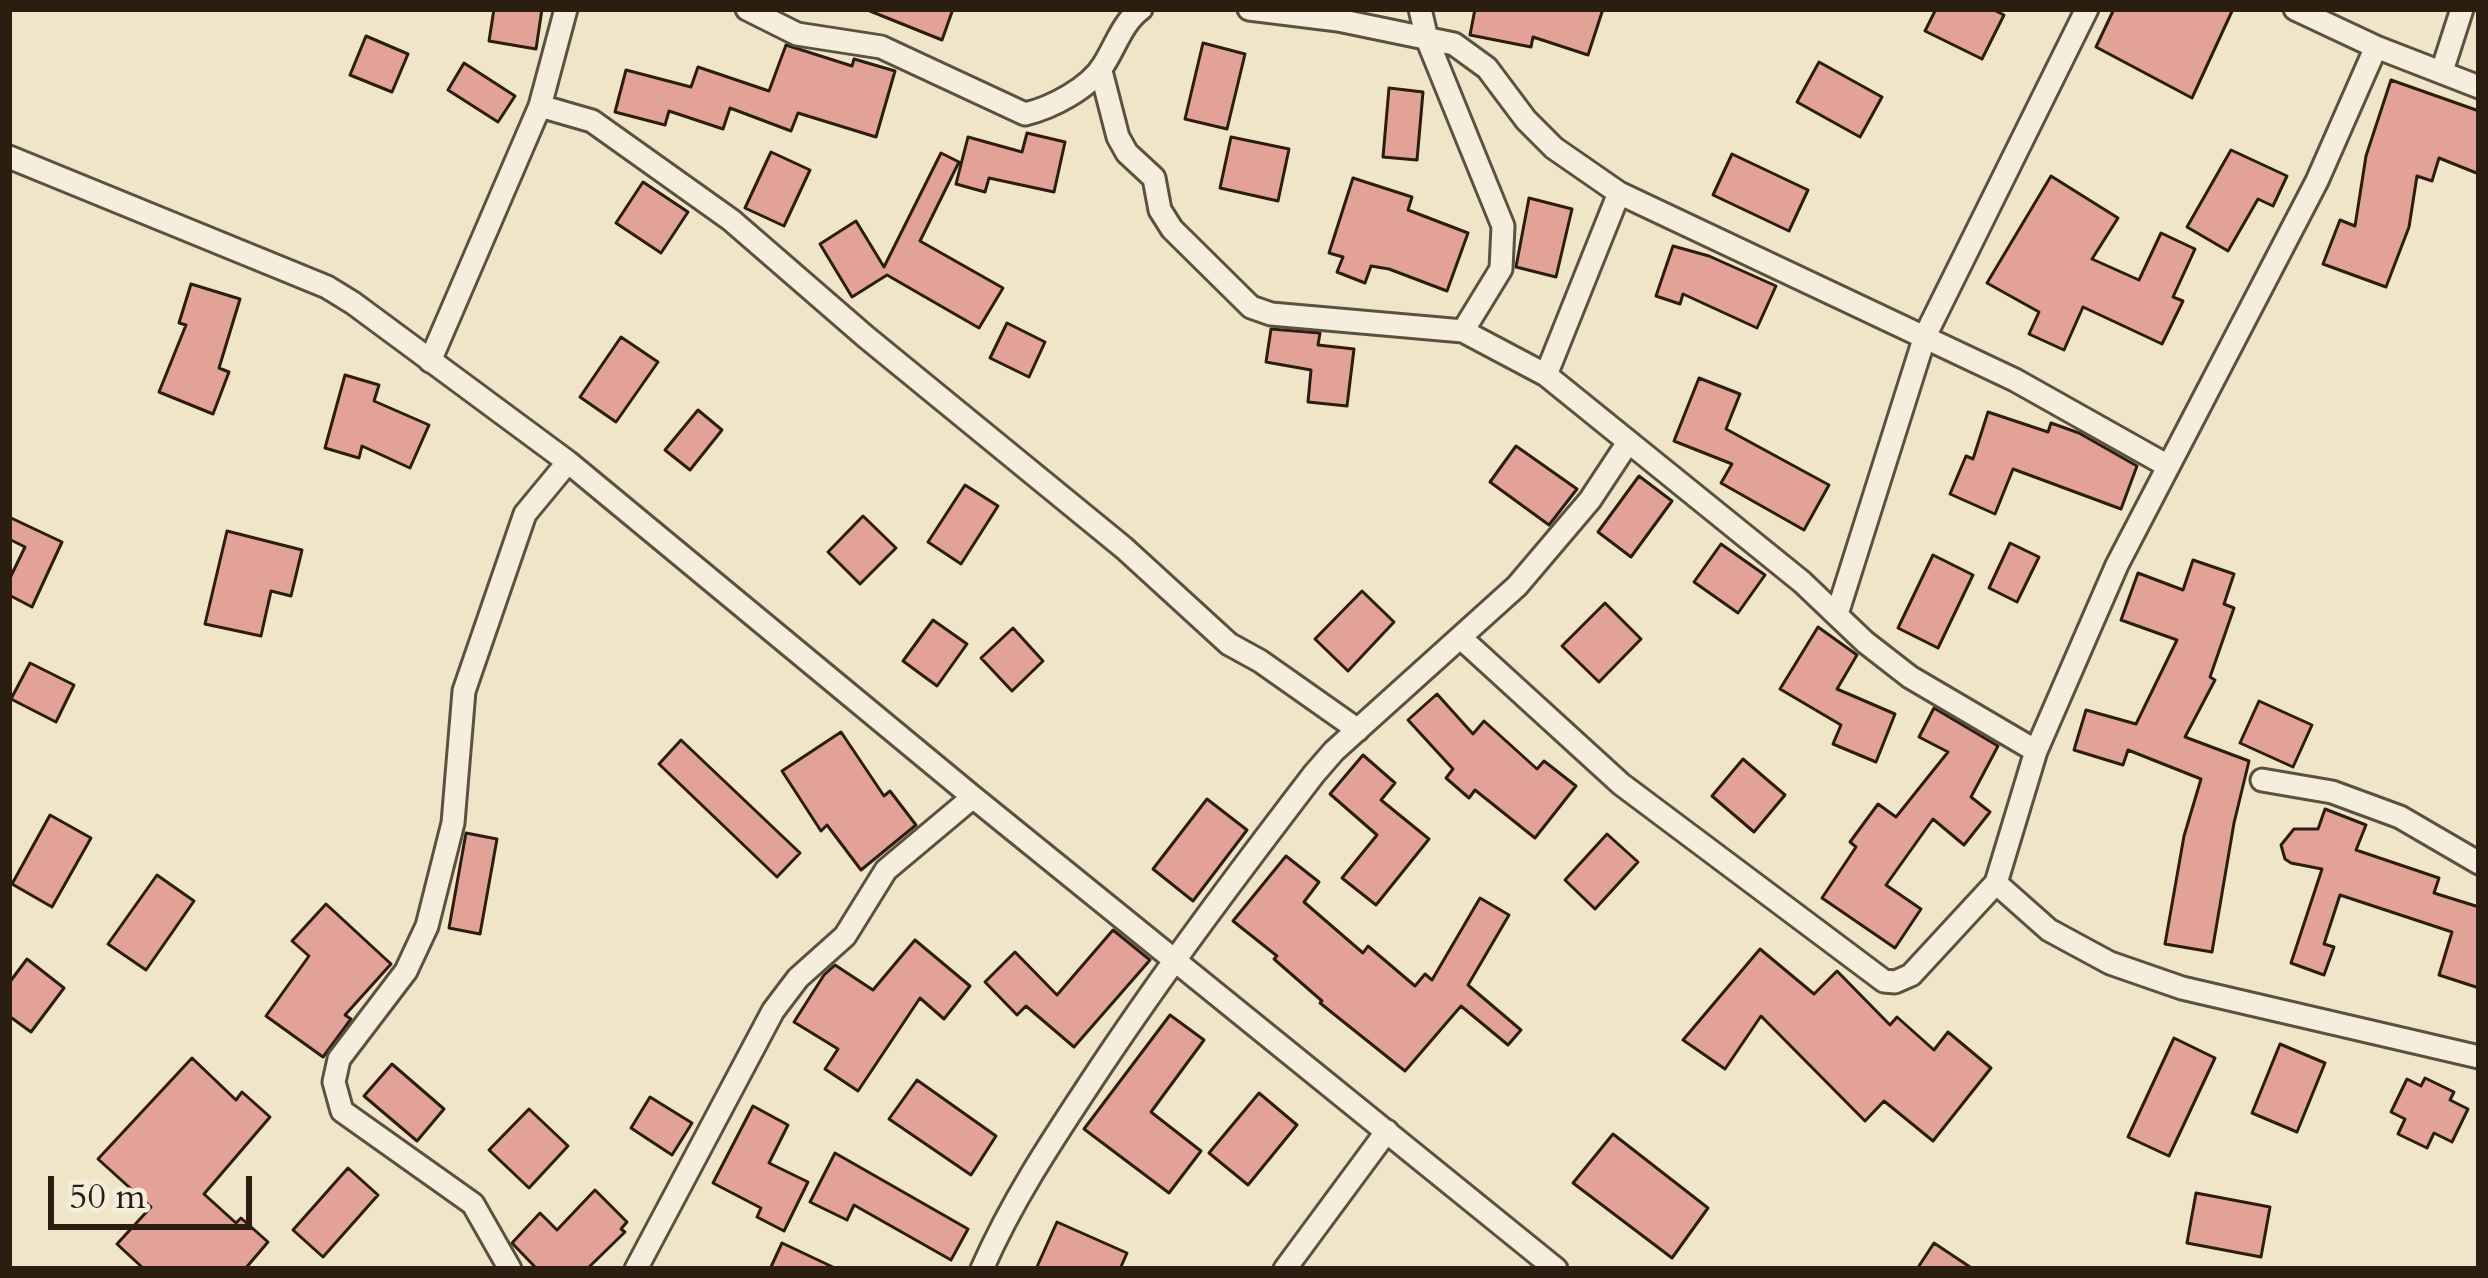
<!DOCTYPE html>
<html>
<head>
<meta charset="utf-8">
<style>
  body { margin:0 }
  #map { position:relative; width:2488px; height:1278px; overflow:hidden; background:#f0e5c9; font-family:Cardo,serif }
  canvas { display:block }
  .frame { position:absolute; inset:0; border:12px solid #2b1e10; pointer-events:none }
  .scale { position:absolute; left:48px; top:1176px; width:204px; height:54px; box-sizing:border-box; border:6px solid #2b1e10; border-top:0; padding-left:15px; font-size:36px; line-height:42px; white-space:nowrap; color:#2b1e10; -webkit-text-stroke:9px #f5eedc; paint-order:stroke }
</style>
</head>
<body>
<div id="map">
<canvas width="2488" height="1278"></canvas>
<div class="frame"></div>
<div class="scale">50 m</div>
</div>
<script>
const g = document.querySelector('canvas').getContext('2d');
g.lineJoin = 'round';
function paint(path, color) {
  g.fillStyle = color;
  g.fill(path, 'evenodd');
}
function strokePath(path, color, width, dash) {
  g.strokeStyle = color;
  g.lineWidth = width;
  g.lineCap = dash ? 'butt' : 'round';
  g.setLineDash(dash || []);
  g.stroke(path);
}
const building = new Path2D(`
  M494,9h48l-6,40 -47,-8z
  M865,9h88l-11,31z
  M1475,9h128l-15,46 -55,-18 -2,10 -61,-12z
  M1936,9h56l12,6 -22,44 -57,-28z
  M2114,9h119l-41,89 -96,-51z
  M366,36l42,18 -16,38 -42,-17z
  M1203,43l42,11 -18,75 -42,-10z
  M786,45l66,21 2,-7 41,12 -19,66 -78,-24 -7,18 -61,-23 -7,21 -54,-18 -4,14 -50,-13 11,-42 65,17 7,-20 71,24z
  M1819,62l63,35 -22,40 -63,-35z
  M464,63l51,33 -17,26 -50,-32z
  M2391,80l88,31v63l-40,-16 -7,23 -15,-5 -8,51 -23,60 -63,-23 17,-44 15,6 11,-70z
  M1389,88l34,4 -6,68 -34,-3z
  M1027,133l38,9 -11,50 -65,-14 -4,14 -29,-8 12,-47 54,15z
  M1231,137l58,12 -11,52 -58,-13z
  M2231,150l56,26 -14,30 -15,-7 -30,52 -41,-24z
  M771,152l39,18 -26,56 -39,-18z
  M941,153l18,9 -39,79 83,47 -24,40 -92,-53 -35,22 -32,-53 36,-23 28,46z
  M1732,154l76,36 -19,41 -76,-36z
  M2051,176l67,42 -26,41 47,21 22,-47 34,16 -22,48 10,4 -21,43 -79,-37 -19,43 -35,-16 10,-22 -52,-29z
  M1353,178l59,19 -4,13 60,23 -21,58 -58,-22 -18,-3 -6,17 -28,-11 6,-15 -14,-4z
  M643,182l45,30 -27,41 -45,-30z
  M1529,198l43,11 -16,68 -40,-10z
  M1673,246l36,10 67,30 -19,42 -74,-34 -3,10 -24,-8z
  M191,284l49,15 -21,69 10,4 -16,42 -54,-22 27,-67 -7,-2z
  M1007,323l38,19 -16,35 -39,-19z
  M1271,329l49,4 -2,12 36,4 -7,57 -39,-4 3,-32 -45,-8z
  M621,337l37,25 -42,60 -36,-25z
  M345,375l34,10 -5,16 55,24 -19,43 -48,-22 -3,12 -34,-10z
  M1699,378l41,16 -14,35 103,56 -25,45 -83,-47 11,-19 -58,-23z
  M698,410l24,20 -32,40 -25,-20z
  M1988,412l60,20 3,-9 28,10 58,33 -16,43 -108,-40 -18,45 -45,-20 16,-38 7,3z
  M1516,446l61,43 -28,36 -59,-43z
  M1639,476l33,25 -41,56 -33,-25z
  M965,485l33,21 -37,58 -33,-22z
  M863,516l33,32 -36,36 -32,-32z
  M9,517l53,25 -30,65 -23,-12v-15l16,-33 -16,-8z
  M227,531l75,19 -11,46 -20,-5 -10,45 -56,-12z
  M2010,543l29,14 -22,45 -28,-14z
  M1721,544l44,31 -27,38 -44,-31z
  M1933,555l40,20 -35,73 -40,-20z
  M2193,560l41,14 -10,30 10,4 -24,69 5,3 -30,57 64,24 -15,62 -22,129 -47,-8 19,-108 17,-57 -73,-29 -5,15 -49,-15 12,-40 50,14 41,-84 -56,-20 17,-47 45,17z
  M1362,591l32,31 -46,49 -33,-32z
  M1605,603l36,36 -42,43 -37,-36z
  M933,620l34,24 -30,42 -34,-25z
  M1818,627l39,28 -20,34 58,25 -19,48 -43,-18 8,-19 -61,-36z
  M1013,628l30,33 -31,30 -31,-33z
  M30,663l44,22 -18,37 -45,-23z
  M1437,694l36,40 11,-13 53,48 7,-8 32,25 -41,52 -60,-48 -6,8 -23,-20 7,-9 -45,-49z
  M2259,701l53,24 -19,42 -53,-24z
  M1934,708l64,38 -27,51 19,15 -26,33 -31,-26 -47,66 35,24 -26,39 -73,-50 34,-51 -6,-5 28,-38 18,13 52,-65 -29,-15z
  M841,732l43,64 6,-5 26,34 -55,45 -34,-45 -6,6 -39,-60z
  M681,740l119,113 -23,24 -118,-113z
  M1363,755l32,28 -14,17 48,39 -53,66 -34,-27 35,-43 -47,-41z
  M1743,759l42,36 -31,37 -42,-36z
  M1207,799l40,31 -54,71 -40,-32z
  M2325,809l41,16 -10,25 83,28 -5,15 45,14v81l-40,-13 13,-43 -112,-37 -16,49 10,3 -10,28 -33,-12 31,-94 -31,-6 -6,-4 -4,-14 13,-16h24z
  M50,815l41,23 -39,69 -40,-23z
  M466,833l31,6 -17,95 -31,-6z
  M1607,834l31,28 -43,47 -30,-29z
  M1286,856l33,26 -15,20 59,51 5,-7 47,40 10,-12 7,6 48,-82 29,17 -41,70 53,45 -13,15 -47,-39 -56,65 -85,-68 2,-2 -48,-42 3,-3 -44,-35z
  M157,875l37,26 -48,69 -38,-26z
  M326,904l65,60 -46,51 6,4 -28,38 -57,-41 43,-60 -17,-15z
  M1113,930l37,30 -76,87 -48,-41 -9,9 -32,-33 30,-30 42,43z
  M915,940l55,46 -26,33 -24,-21 -62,93 -33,-22 13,-20 -44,-27 30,-47 11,-10 38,25z
  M1760,949l54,45 23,-23 53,54 7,-8 37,33 14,-18 43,36 -58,73 -49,-40 -19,20 -104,-105 -36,53 -42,-29z
  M27,959l37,29 -33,44 -22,-16v-33z
  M1170,1015l34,25 -53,72 50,39 -32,42 -85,-64z
  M2174,1038l41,20 -46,98 -41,-19z
  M2280,1044l45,19 -28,69 -45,-19z
  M192,1058l44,42 6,-8 28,25 -66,77 32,29 5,-5 27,24 -23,27h-101l-27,-25 34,-37 -53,-48z
  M392,1064l52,45 -27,32 -53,-45z
  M2425,1078l29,14 -4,8 18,9 -16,33 -18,-9 -7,15 -29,-14 7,-15 -14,-7 16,-33 14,7z
  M917,1080l79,56 -25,39 -82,-56z
  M1259,1093l38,32 -49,60 -39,-32z
  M650,1097l42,26 -20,32 -41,-27z
  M753,1106l35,19 -19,38 39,19 -24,49 -27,-14 4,-9 -48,-25z
  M529,1109l39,37 -39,42 -40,-38z
  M1613,1134l95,74 -36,50 -99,-75z
  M835,1153l133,76 -17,31 -97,-55 -7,15 -37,-18z
  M348,1168l30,27 -55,62 -30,-27z
  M595,1190l32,32 -6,7 4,3 -38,37h-50l-25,-26 28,-30 17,17z
  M2196,1193l74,14 -9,50 -74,-14z
  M1057,1222l70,31 -7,16h-84z
  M782,1243l55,26h-67z
  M1934,1243l39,26h-56z`);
paint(building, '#e3a298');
strokePath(building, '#2b1e10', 3);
const street = new Path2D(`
  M747,9l50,25 84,13 144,67c26,-6 65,-26 79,-50 12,-19 19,-42 37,-55
  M1249,9l89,11 116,24 33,24 39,52 28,28 65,45 396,187 153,86
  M1420,9l7,30 76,187 -2,43 -38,62
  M2295,9l81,38 103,40
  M1101,71l17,66 9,16 27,25 6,32 12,19 79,78 20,7 192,17 83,44 256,207 63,60 45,35 126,74
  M2442,71l20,-62
  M540,106l52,15 139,99 135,117 258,211 105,96 31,17 98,69
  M9,157l318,130 26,16 215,159 405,335 583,472
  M430,361l110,-255 26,-97
  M1546,375l73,-182
  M1837,614l88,-278 162,-327
  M1461,638l160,146 263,197 11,1 16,-7 85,-92 40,-132 81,-186 200,-384 59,-134
  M2262,780l70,12 68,25 79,46
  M1996,883l53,47 61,33 72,25 297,69
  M510,1269l-37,-65 -131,-93 -8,-29 5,-23 67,-88 21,-45 26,-103 11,-132 61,-177 43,-52
  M636,1269l137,-258 25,-33 47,-42 41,-66 87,-73
  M982,1269c31,-71 73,-133 116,-198 68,-102 141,-199 216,-297l20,-23 183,-165 73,-86 37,-56
  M1285,1269l102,-138`);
strokePath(street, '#5c503e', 27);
strokePath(street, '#f5eedc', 21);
</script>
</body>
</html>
